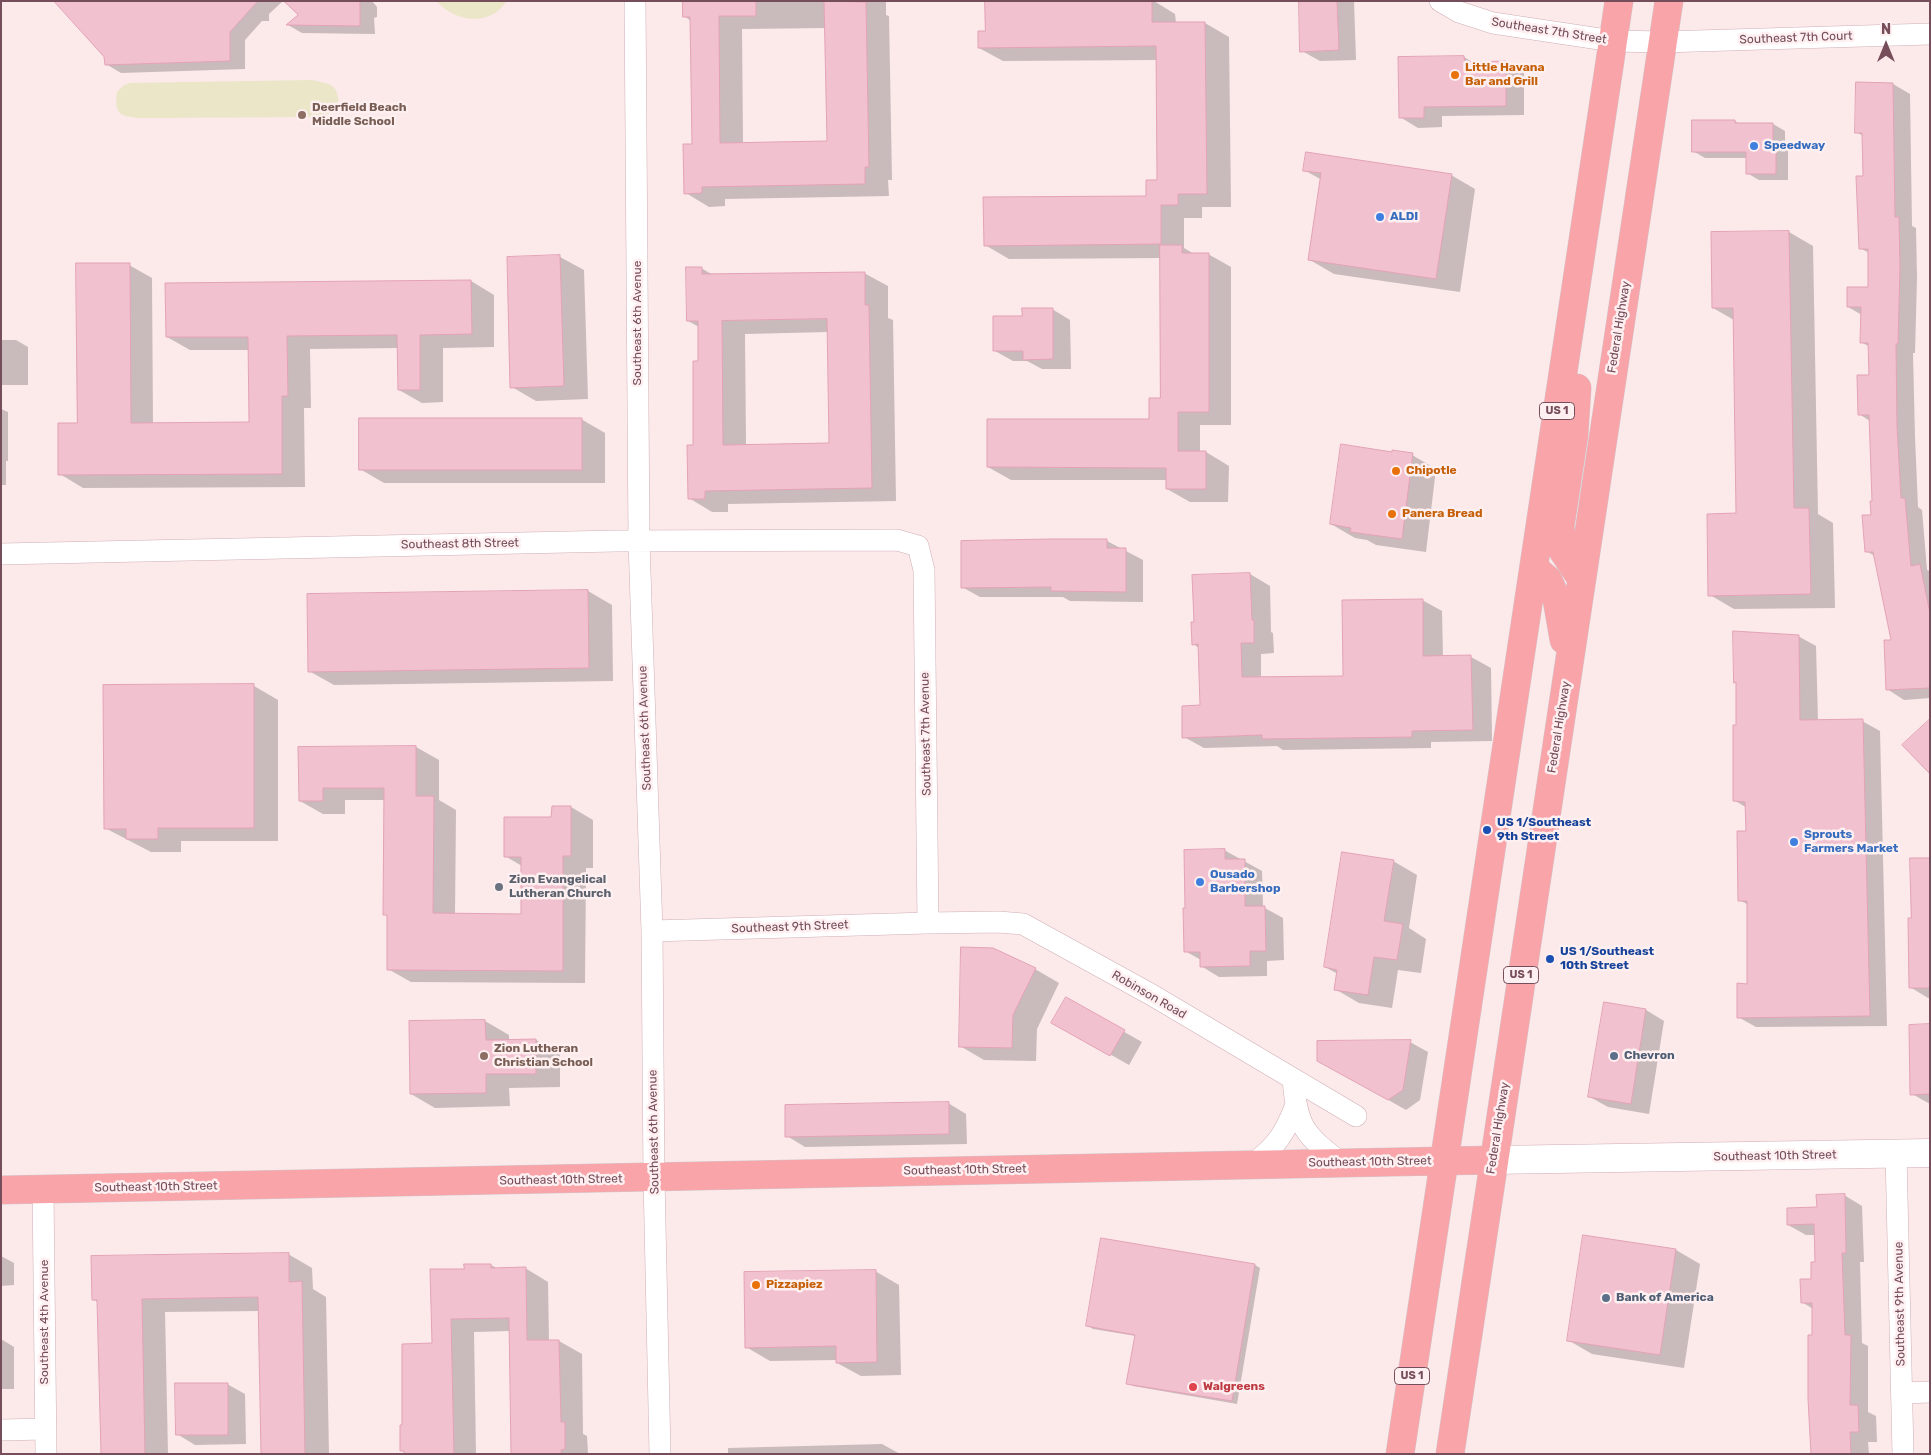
<!DOCTYPE html>
<html>
<head>
<meta charset="utf-8">
<style>
  body { margin:0 }
  #map { position:relative; width:1931px; height:1455px; overflow:hidden; background:#fce9ea; font-family:Rubik,sans-serif }
  canvas { display:block }
  .frame { position:absolute; inset:0; border:2px solid #764d5a; pointer-events:none }
  .north { position:absolute; left:1861px; top:20px; width:50px; height:50px; -webkit-text-stroke:4px #feeff0; paint-order:stroke; rotate:0deg; font-size:14px; font-weight:700; line-height:20px; text-align:center; color:#764d5a }
  .north::after { content:''; display:block; margin:auto; width:18px; height:22px; background:#764d5a; clip-path:polygon(50% 0,100% 100%,50% 72%,0 100%) }
</style>
</head>
<body>
<div id="map">
<canvas width="1931" height="1455"></canvas>
<div class="frame"></div>
<div class="north">N</div>
</div>
<script>
const g = document.querySelector('canvas').getContext('2d');
g.lineJoin = 'round';
function paint(path, color) {
  g.fillStyle = color;
  g.fill(path, 'evenodd');
}
function strokePath(path, color, width, dash) {
  g.strokeStyle = color;
  g.lineWidth = width;
  g.lineCap = dash ? 'butt' : 'round';
  g.setLineDash(dash || []);
  g.stroke(path);
}
function label(font, color, halo, rows, align = 'center') {
  g.font = font + ' Rubik,sans-serif';
  g.lineWidth = 5;
  g.setLineDash([]);
  g.textBaseline = 'middle';
  g.strokeStyle = halo;
  g.fillStyle = color;
  for (const [text, x, y, turn = 0] of rows) {
    g.save();
    g.translate(x, y);
    g.rotate((+turn || 0) * Math.PI / 180);
    g.textAlign = isNaN(turn) ? turn : align;
    if (halo) g.strokeText(text, 0, 0);
    g.fillText(text, 0, 0);
    g.restore();
  }
}
paint(new Path2D(`
  M436,1h71c-4,4 -7,9 -12,12 -20,12 -44,4 -59,-12z
  M312,80c23,5 26,5 27,29l-19,8 -180,1c-21,-2 -26,-4 -23,-26l6,-6 7,-3z`), '#eae6c7');
paint(new Path2D(`
  M63,1h220l-14,13v7h-7l-17,19v29l-124,4 -15,-9v-8z
  M286,1h86l5,6v10l-3,1 1,16 -73,-1 -14,-8 12,-10z
  M684,1h202v14l3,1 3,164h-4l1,16 -164,3v7l-16,1 -23,-14 7,-48 -2,-124 -7,-5zM826,28l2,115 -85,1 -1,-115z
  M1035,1h119l21,13 1,9h29l24,14 2,170h-29v11h-18v30l10,6h14l23,13v158h-31v27h6l23,14 -1,36h-38l-23,-13v-9h-156l-23,-13 162,-47 11,-20v-142l-152,1 -24,-14 162,-48 12,-16 -2,-121 -154,1 -24,-13 7,-15z
  M1300,1h54l2,59 -36,1 -18,-10z
  M1464,57l10,6 32,-1 18,11v42l-82,1v11l-24,1 -18,-11z
  M1893,84l17,10 2,132 4,2 1,50 -2,75h-2l2,84 3,70 4,3 5,60 3,1v127l-26,2 -17,-11 6,-48 -18,-85 -9,-5 7,-35v-14l-3,-81 -11,-7 11,-38v-29l-9,-5 1,-27 -14,-8 21,-18v-36l-9,-5 4,-70 -1,-42 -7,-4z
  M1735,121l6,4 32,-1 12,7v18l3,2v29h-29l-12,-7v-15h-42l-12,-7z
  M1304,170l147,5 24,14 -15,103 -126,-18 -24,-14 12,-80z
  M1789,232l24,14 5,268 15,9 2,85 -101,1 -24,-14 27,-80 -3,-195 -21,-12 -1,-75z
  M560,257l24,13 4,129 -52,2 -24,-14z
  M129,265l23,13 1,146 97,-1 -1,-73h-59l-23,-13 304,-56 23,14v52l-51,1v54l-21,1 -23,-13v-42l-89,1 1,59h-7l1,79 -222,1 -23,-14 18,-50z
  M701,268l12,7 151,-2 24,13v32l5,2 3,181 -168,3v8h-16l-23,-14 6,-52 4,-119 -11,-6zM828,332l2,112 -84,2 -1,-112z
  M1052,309l18,11 1,49h-29l-15,-8h-14l-18,-10 28,-34z
  M1,340h15l12,7v38h-27z
  M1,409l7,3v49h-2v24h-5z
  M581,419l24,14v50h-221l-24,-14z
  M1412,455l24,14 -10,83 -50,-7 -9,-5 -12,-2 -24,-14z
  M1107,541l36,19v42l-73,-1 -7,-4h-83l-18,-10z
  M1250,574l20,12 1,46 2,1 1,20 -13,1v24l83,-1 78,-77 20,11 1,46h28l20,11 1,73 -61,1v6l-148,2 -6,-4 -73,2 -20,-11 17,-30 -2,-59 -6,-4 2,-21 -1,-47z
  M588,591l24,14 1,76 -279,4 -25,-14z
  M1798,636l18,10 2,75h44l18,10 7,295 -131,1 -18,-10 11,-32v-80l-10,-5 8,-68v-24l-13,-8 3,-73v-44l-2,-1z
  M254,686l24,14v141h-97v11h-30l-46,-24z
  M416,747l23,13v40l17,10 -1,105h67v-49l-17,-10 48,-38 18,-11 22,13v48h-7l-1,115 -174,-1 -23,-13v-53l-4,-2 1,-114h-40v14h-22l-23,-13v-53z
  M1224,850l38,21 1,36 20,11 1,42 -17,1v15l-48,1 -18,-11v-6l-16,-9z
  M1930,859v139h-2l-18,-11 2,-68z
  M1393,861l24,14 -8,53 17,11 -5,34 -23,-3 -6,38 -33,-5 -24,-14 3,-15 -13,-7z
  M1035,969l24,14 -22,46 -1,32 -52,-1 -24,-14z
  M1066,999l76,43 -13,23 -76,-43z
  M1646,1010l18,11 -15,93 -41,-7 -18,-10z
  M485,1021l24,14v5h27l24,14v33l-51,1 1,18 -75,2 -24,-14z
  M1930,1026v78l-18,-10z
  M1410,1042l18,10 -8,48 -14,10 -88,-50z
  M948,1103l18,11 1,30 -162,3 -18,-11z
  M1844,1195l18,11 2,56h-4l2,81 6,3v66l8,4 1,26h-9l1,12h-57l1,-145 -11,-7 10,-22 5,-16 -1,-29h-10l-18,-10z
  M1584,1236l92,14 24,14 -16,104 -92,-14 -24,-14z
  M288,1254l24,14 1,21 13,8 3,157h-67l-2,-143 -95,1 3,142h-66l-3,-151 -6,-4z
  M1,1256l13,7v22l-13,1z
  M491,1265l7,4 27,-1 23,14 1,59h10l23,13 1,80 4,2 1,18h-75l-3,-123 -36,1 2,122h-70l-4,-4 1,-24 30,-82 32,-74z
  M1255,1265l5,3 -23,136 -104,-18 -6,-3 9,-47 -43,-7 -5,-3z
  M875,1271l24,14 2,90 -40,1 -24,-13v-3l-67,1 -24,-14z
  M1,1339l13,8v42h-13z
  M227,1384l18,10 1,50 -51,1 -18,-11z
  M882,1444l18,10h-172v-6z`), '#0003');
const building = new Path2D(`
  M54,1h204l-28,31v29l-125,4 -1,-8z
  M284,1h76v25l-74,-1 12,-10z
  M683,1h73v15h-37l1,127 107,-2 -3,-140 42,1 3,165h-4v17l-163,3v6l-18,1 -1,-50h9l-2,-127h-7z
  M985,1h167v21h53l2,172h-29v11h-17v39l-177,2 -1,-49 163,-1v-16h11l-1,-134 -178,2v-17h7z
  M1299,1h38l2,49 -39,2z
  M1464,56l1,6 41,-1v45l-82,1v11h-25l-1,-61z
  M1856,82l37,1 2,134h4l1,50 -2,77h-2l1,82 4,72h4l6,68 9,-2 10,49v75l-44,2 -2,-50h7l-18,-88h-8l-3,-37h9l-1,-14h2l-3,-86h-11l-1,-40h12l-1,-32h-8l1,-36h-14v-20h21v-38h-9l-3,-73h7l-1,-43h-7z
  M1692,120h43v3h38v19h3v32h-30v-22h-54z
  M1306,152l146,22 -16,105 -128,-19 13,-87 -18,-2z
  M1789,231l5,277h15l2,86 -103,2 -1,-82 29,-1 -3,-205h-21l-1,-76z
  M1160,245h22v8h27v159h-31v39h28v38h-40v-21l-179,-1v-48h162v-21h11z
  M560,255l4,131 -54,2 -3,-131z
  M76,263h54l1,160 118,-1 -1,-85h-82l-1,-54 306,-3 1,54 -52,1v55h-22l-1,-55 -110,1 1,60h-6v78l-224,1v-52h19z
  M686,267h16v7l163,-2v33h4l3,183 -167,3v8h-17l-1,-54h6v-84h5v-40h-11zM827,319l2,124 -106,2 -1,-124z
  M1022,308h31v51l-30,1v-9h-30v-35h29z
  M359,418h223v52h-223z
  M1341,444l51,8v-2l21,3 -11,86 -52,-7 1,-4 -21,-4z
  M1051,539h56v9h19v44l-75,-1v-4l-90,1v-47z
  M1250,573l2,47h2v23h-13l1,34 101,-1 -1,-76 81,-1v57l48,-1 2,75 -61,1v6l-150,2v-4l-80,3v-32l18,-1 -2,-61 -6,1 -1,-23h3l-2,-47z
  M588,590l1,78 -281,4 -1,-78z
  M1733,631l66,4 1,85 63,-1 7,297 -133,2v-35l10,1v-83h-9l-1,-70h9l-1,-29 -12,-1v-76h3v-43l-2,1z
  M254,684v144h-96v11h-32v-10h-22l-1,-144z
  M1930,719v55l-28,-29z
  M416,746v50h18l-1,117 88,1v-57h-17v-40h47l1,-11h19v50h-8v115l-176,-1v-55h-4l1,-127h-61v13h-24l-1,-54z
  M1225,849v10h20v47h20l1,45h-16v15l-50,1v-15h-16l-1,-44h2l-1,-58z
  M1342,852l52,8 -10,61 19,3 -6,36 -23,-3 -6,38 -34,-5 3,-20 -13,-3z
  M1910,858h20v130h-21l-1,-70h3z
  M961,947l32,1 43,20 -23,47 -1,33 -53,-1z
  M1066,997l59,33 -15,26 -59,-33z
  M1604,1002l42,7 -15,95 -43,-7z
  M485,1020l1,20 50,-1v35h-50v19l-76,1 -1,-73z
  M1930,1024v70l-20,1 -1,-70z
  M1411,1040l-8,50 -15,10 -71,-39v-20z
  M949,1102v32l-164,3v-32z
  M1845,1194l1,59h-4l3,82h6l-1,70h8l1,27h-9l1,22h-40l-3,-55v-64h4v-32h-11l-1,-24h11v-17h4l-1,-38 -27,1v-17l30,-1 -1,-12z
  M1583,1235l93,14 -16,106 -93,-14z
  M1101,1238l154,26 -23,137 -106,-17 9,-49 -49,-9z
  M289,1253v29l13,-1 3,173h-44l-3,-157 -116,2 3,155h-44l-4,-154h-5l-1,-44z
  M464,1264h27v4l35,-1 1,73h32l2,82h4v27l-4,1v4h-50l-2,-136 -58,1 3,135h-50v-3h-4v-26h2v-81l30,-1 -2,-74h34z
  M876,1270l1,92 -41,1v-17l-91,2 -1,-76z
  M175,1383h53v52h-52z`);
paint(building, '#f1c1cf');
strokePath(building, '#e3a2b6', 1);
const street = new Path2D(`
  M635,1l4,540 13,390 2,247 6,276
  M1440,1l19,11 34,11 120,18 50,1 267,-8
  M1,554l615,-13 281,-1 21,6 6,24 4,353
  M652,931l276,-8 71,-1 24,2 129,71 204,121
  M1293,1079c4,48 11,55 47,83
  M1896,1154l7,300
  M1253,1164c24,-19 31,-29 42,-57
  M43,1189l3,265
  M1902,1393l28,-1
  M1,1430l44,-1`);
const secondary = new Path2D(`
  M1493,1160l437,-7`);
const primary = new Path2D(`
  M1577,388l-3,47 -14,92 3,24 18,27
  M1534,568l14,12 9,20 7,40
  M1,1190l1492,-30
  M1400,1454l219,-1453
  M1450,1454l219,-1453`);
strokePath(street, '#ceafb6', 22);
strokePath(secondary, '#d0acb5', 29);
strokePath(primary, '#d3c6ca', 29);
strokePath(street, '#fff', 21);
strokePath(secondary, '#fff', 28);
strokePath(primary, '#f8a4a9', 28);
for (const [x, y, r, color] of [
  [1455,75,5,"#e8710a"],
  [302,115,5,"#8d6e63"],
  [1754,146,5,"#3f7fe0"],
  [1380,217,5,"#3f7fe0"],
  [1396,471,5,"#e8710a"],
  [1392,514,5,"#e8710a"],
  [1487,830,5,"#1a4fb4"],
  [1794,842,5,"#3f7fe0"],
  [1200,882,5,"#3f7fe0"],
  [499,887,5,"#6b7280"],
  [1550,959,5,"#1a4fb4"],
  [484,1056,5,"#8d6e63"],
  [1614,1056,5,"#5c6f8a"],
  [756,1285,5,"#e8710a"],
  [1606,1298,5,"#5c6f8a"],
  [1193,1387,5,"#e0444e"]
]) {
  const dot = new Path2D();
  dot.arc(x, y, r, 0, 2 * Math.PI);
  g.fillStyle = color;
  g.fill(dot);
  strokePath(dot, '#feeff0', 2);
}
for (const [x, y, w] of [
  [1557,411,35],
  [1521,975,35],
  [1412,1376,35]
]) {
  const box = new Path2D();
  box.roundRect(x - w / 2, y - 8.5, w, 17, 4);
  g.fillStyle = '#feeff0';
  g.fill(box);
  strokePath(box, '#764d5a', 1);
}
label('bold 11px', '#764d5a', null, [
  ["US 1",1557,411],
  ["US 1",1521,975],
  ["US 1",1412,1376]
]);
label('12px', '#764d5a', '#feeff0', [
  ["Southeast 7th Street",1549,31,9],
  ["Southeast 7th Court",1796,38,-2],
  ["Southeast 6th Avenue",638,323,-90],
  ["Federal Highway",1619,327,-81],
  ["Southeast 8th Street",460,544,-1],
  ["Federal Highway",1559,727,-81],
  ["Southeast 6th Avenue",645,728,-92],
  ["Southeast 7th Avenue",926,734,-91],
  ["Southeast 9th Street",790,927,-2],
  ["Robinson Road",1149,995,30],
  ["Federal Highway",1498,1128,-81],
  ["Southeast 6th Avenue",654,1132,-91],
  ["Southeast 10th Street",1775,1156,-1],
  ["Southeast 10th Street",1370,1162,-1],
  ["Southeast 10th Street",965,1170,-1],
  ["Southeast 10th Street",561,1180,-1],
  ["Southeast 10th Street",156,1187,-1],
  ["Southeast 9th Avenue",1900,1304,-91],
  ["Southeast 4th Avenue",45,1322,-90]
]);
label('bold 12px', '#c56008', '#feeff0', [
  ["Little Havana",1465,68],
  ["Bar and Grill",1465,82],
  ["Chipotle",1406,471],
  ["Panera Bread",1402,514],
  ["Pizzapiez",766,1285]
], 'left');
label('bold 12px', '#785e54', '#feeff0', [
  ["Deerfield Beach",312,108],
  ["Middle School",312,122],
  ["Zion Lutheran",494,1049],
  ["Christian School",494,1063]
], 'left');
label('bold 12px', '#366cbe', '#feeff0', [
  ["Speedway",1764,146],
  ["ALDI",1390,217],
  ["Sprouts",1804,835],
  ["Farmers Market",1804,849],
  ["Ousado",1210,875],
  ["Barbershop",1210,889]
], 'left');
label('bold 12px', '#164399', '#feeff0', [
  ["US 1/Southeast",1497,823],
  ["9th Street",1497,837],
  ["US 1/Southeast",1560,952],
  ["10th Street",1560,966]
], 'left');
label('bold 12px', '#5b616d', '#feeff0', [
  ["Zion Evangelical",509,880],
  ["Lutheran Church",509,894]
], 'left');
label('bold 12px', '#4e5e75', '#feeff0', [
  ["Chevron",1624,1056],
  ["Bank of America",1616,1298]
], 'left');
label('bold 12px', '#be3a42', '#feeff0', [
  ["Walgreens",1203,1387]
], 'left');
</script>
</body>
</html>
